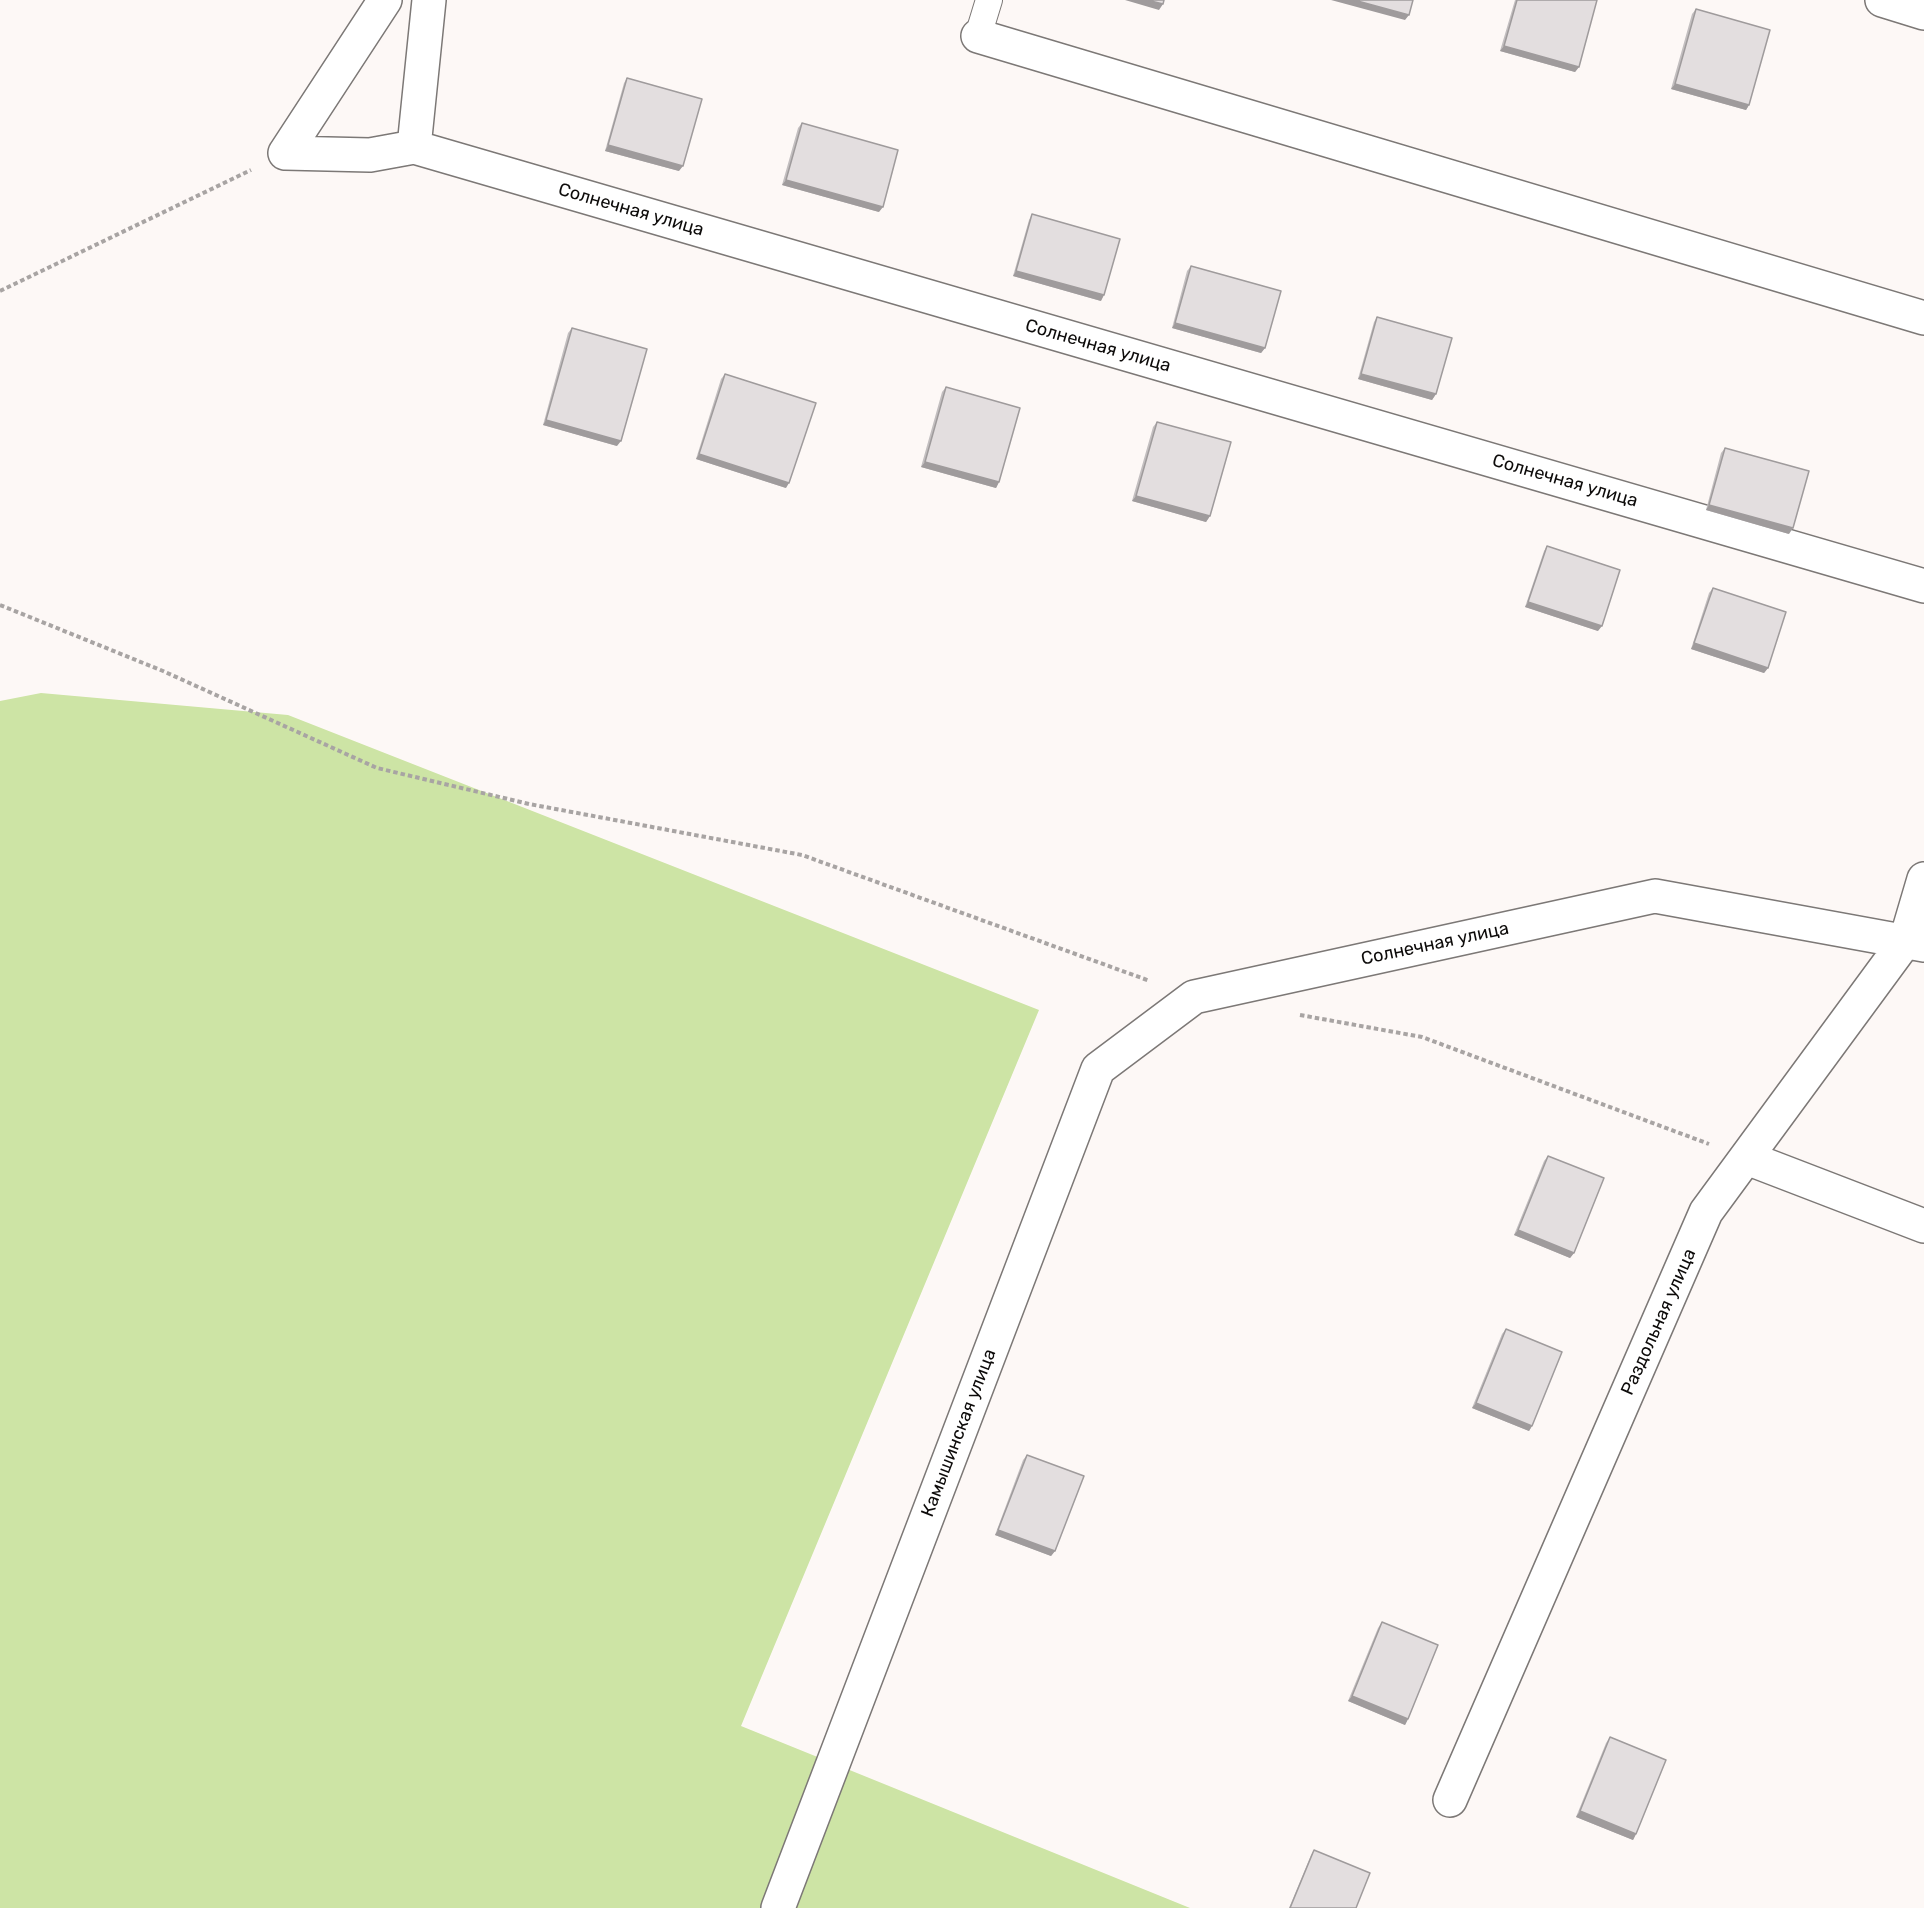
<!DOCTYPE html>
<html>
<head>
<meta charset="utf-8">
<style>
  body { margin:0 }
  canvas { display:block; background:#fdf8f6 }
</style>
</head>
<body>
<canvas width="1924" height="1908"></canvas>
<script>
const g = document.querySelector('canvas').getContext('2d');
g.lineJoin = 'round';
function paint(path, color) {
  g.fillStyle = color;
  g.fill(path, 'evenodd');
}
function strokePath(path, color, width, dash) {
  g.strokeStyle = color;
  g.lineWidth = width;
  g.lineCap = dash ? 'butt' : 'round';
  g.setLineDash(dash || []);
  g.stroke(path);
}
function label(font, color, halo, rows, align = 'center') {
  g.font = font + ' Rubik,sans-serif';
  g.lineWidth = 4.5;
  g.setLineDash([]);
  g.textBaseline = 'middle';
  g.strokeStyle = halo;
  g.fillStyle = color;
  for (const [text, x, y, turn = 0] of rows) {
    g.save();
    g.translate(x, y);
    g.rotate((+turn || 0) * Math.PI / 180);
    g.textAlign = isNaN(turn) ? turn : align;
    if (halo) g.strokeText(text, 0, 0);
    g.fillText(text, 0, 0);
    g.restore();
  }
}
paint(new Path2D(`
  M41,693l247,22 751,295 -298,716 449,182h-1190v-1207z`), '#cde4a5');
const lane = new Path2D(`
  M978,36l11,-36`);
const street = new Path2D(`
  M429,0l-15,147 1510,439
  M1882,0l42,13
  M978,36l946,282
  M285,153l100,-153
  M285,153l85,2 44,-8
  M1747,1158l177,68
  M1450,1800l256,-588 200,-272 18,-61
  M778,1908l320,-839 96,-72 461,-101 269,49`);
strokePath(lane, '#7c7876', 28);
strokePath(street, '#7c7876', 36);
strokePath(new Path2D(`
  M0,291l251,-121
  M0,605l163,66 214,97 152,36 273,51 348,126
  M1300,1015l122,22 287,107`), '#a8a4a3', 4, [4.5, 3]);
strokePath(lane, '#fff', 26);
strokePath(street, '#fff', 33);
paint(new Path2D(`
  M1515,0h82l-18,67 -4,5 -75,-21z
  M1696,9l53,96 -3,5 -75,-21 21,-75z
  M627,78l52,93 -74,-20 19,-68z
  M802,123l77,89 -97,-27 16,-57z
  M1032,214l69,87 -88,-25 16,-56z
  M1191,266l74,82 -4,5 -89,-25 15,-57z
  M1377,317l59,77 -4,6 -74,-21 16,-57z
  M572,328l45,118 -74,-21 25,-92z
  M725,374l61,114 -90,-29 25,-80z
  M946,387l53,95 -3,6 -75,-21 21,-75z
  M1157,422l53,94 -4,6 -74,-21 21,-74z
  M1725,448l64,86 -83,-24 15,-57z
  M1547,546l51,85 -73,-24 19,-56z
  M1713,588l55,80 -4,5 -73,-24 18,-56z
  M1548,1156l26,97 -4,5 -56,-23 30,-74z
  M1506,1329l26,97 -3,5 -57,-23 30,-74z
  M1027,1455l28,96 -4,5 -56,-21 28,-75z
  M1382,1622l26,97 -3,6 -57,-24 30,-73z
  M1610,1737l26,97 -3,6 -57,-23 30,-74z
  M1314,1850l42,58h-67l22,-53z`), '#c3bfc0');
paint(new Path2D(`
  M1125,0h22l16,4 -4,6z
  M1331,0h23l55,15 -4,5z
  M1504,46l75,21 -4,5 -75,-21z
  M1675,84l74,21 -3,5 -75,-21z
  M608,145l75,21 -4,5 -74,-20z
  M786,180l97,27 -4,5 -97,-27z
  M1016,271l88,24 -3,6 -88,-25z
  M1175,323l90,25 -4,5 -89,-25z
  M1361,374l75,20 -4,6 -74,-21z
  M546,420l75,21 -4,5 -74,-21z
  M699,454l90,29 -3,5 -90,-29z
  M925,462l74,20 -3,6 -75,-21z
  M1136,496l74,20 -4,6 -74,-21z
  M1709,505l84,23 -4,6 -83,-24z
  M1528,602l74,24 -4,5 -73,-24z
  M1694,643l74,25 -4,5 -73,-24z
  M1518,1230l56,23 -4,5 -56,-23z
  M1476,1403l56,23 -3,5 -57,-23z
  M998,1530l57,21 -4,5 -56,-21z
  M1352,1696l56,23 -3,6 -57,-24z
  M1580,1811l56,23 -3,6 -57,-23z`), '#9f9b9c');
const building = new Path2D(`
  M1147,0h17l-1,4z
  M1354,0h59l-4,15z
  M1517,0h80l-18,67 -75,-21z
  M1696,9l74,21 -21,75 -74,-21z
  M627,78l75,21 -19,67 -75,-21z
  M802,123l96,27 -15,57 -97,-27z
  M1032,214l88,25 -16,56 -88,-24z
  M1191,266l90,25 -16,57 -90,-25z
  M1377,317l75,21 -16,56 -75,-20z
  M572,328l75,21 -26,92 -75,-21z
  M725,374l91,29 -27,80 -90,-29z
  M946,387l74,21 -21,74 -74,-20z
  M1157,422l74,20 -21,74 -74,-20z
  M1725,448l84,23 -16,57 -84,-23z
  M1547,546l73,24 -18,56 -74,-24z
  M1713,588l73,24 -18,56 -74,-25z
  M1548,1156l56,22 -30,75 -56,-23z
  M1506,1329l56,23 -30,74 -56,-23z
  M1027,1455l57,21 -29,75 -57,-21z
  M1382,1622l56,23 -30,74 -56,-23z
  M1610,1737l56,23 -30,74 -56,-23z
  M1314,1850l56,23 -14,35h-66z`);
paint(building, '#e3dedf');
strokePath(building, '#9f9b9c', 1.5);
label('18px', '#0d0b0a', '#fff', [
  ["Солнечная улица",631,210,16],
  ["Солнечная улица",1098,346,16],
  ["Солнечная улица",1565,481,16],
  ["Солнечная улица",1435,944,-12],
  ["Раздольная улица",1659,1322,-66],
  ["Камышинская улица",959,1433,-69]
]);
</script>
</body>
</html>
